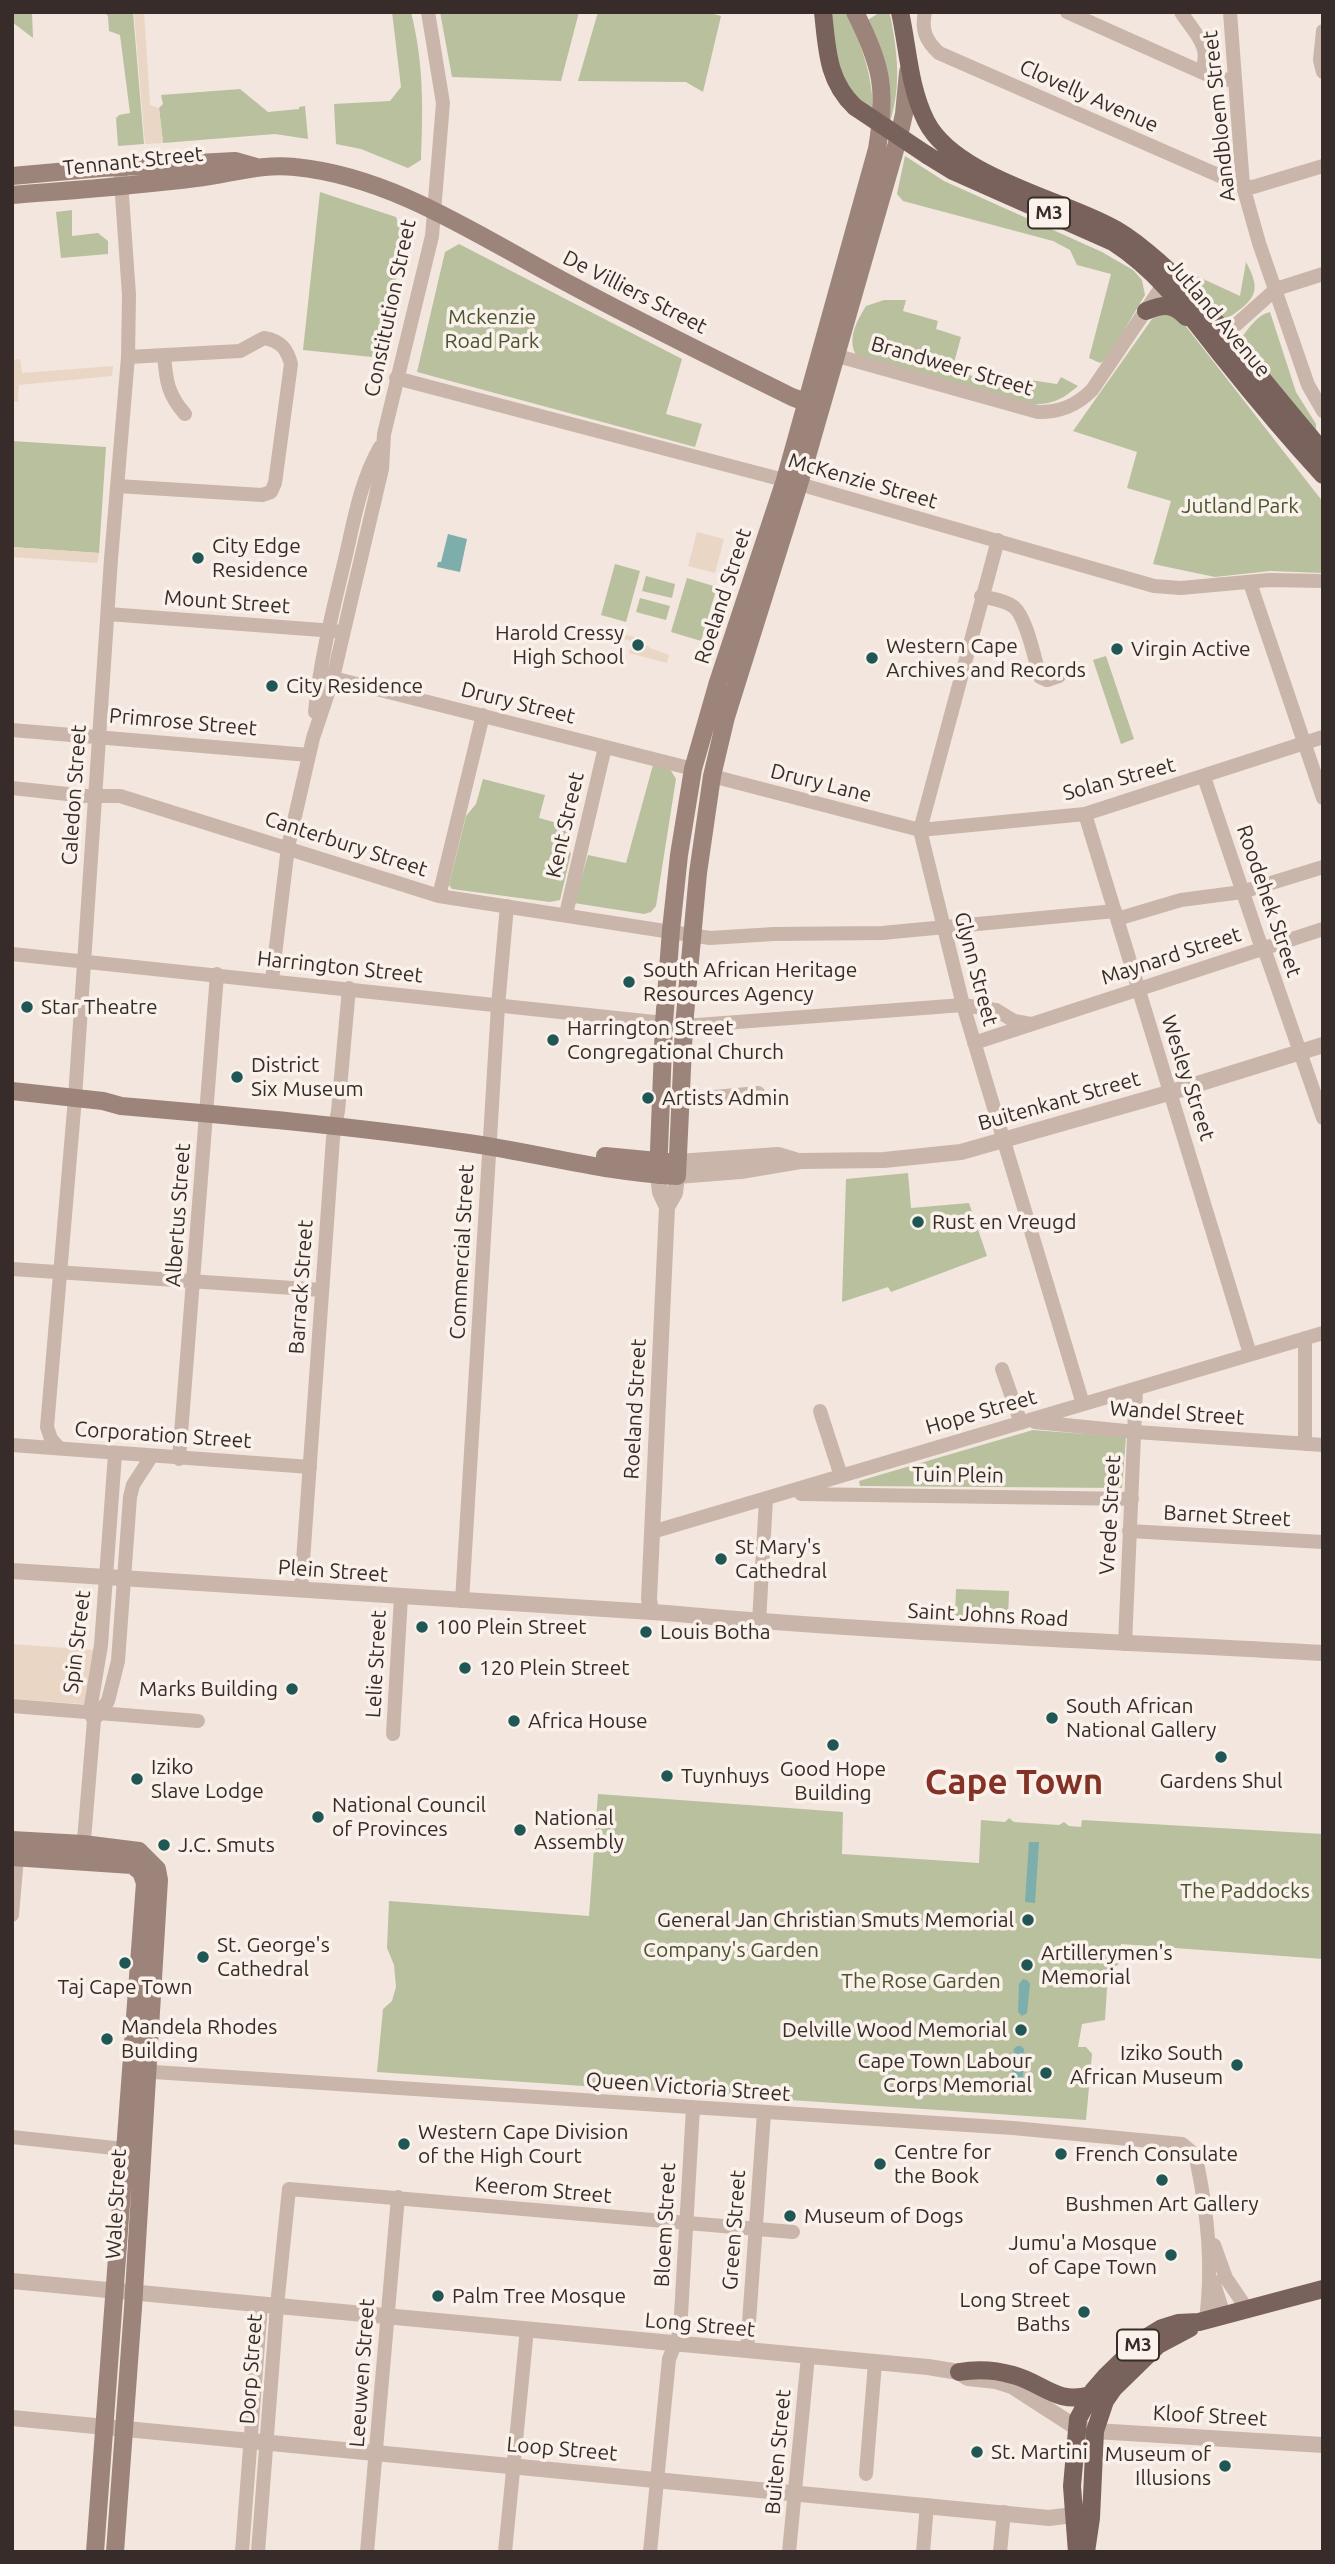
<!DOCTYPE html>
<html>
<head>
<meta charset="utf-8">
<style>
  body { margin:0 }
  #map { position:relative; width:1335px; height:2564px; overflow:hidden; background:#f2e6de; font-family:Ubuntu,sans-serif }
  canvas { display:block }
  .frame { position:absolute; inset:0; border:14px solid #372c29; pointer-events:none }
</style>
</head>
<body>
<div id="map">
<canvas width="1335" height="2564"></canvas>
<div class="frame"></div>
</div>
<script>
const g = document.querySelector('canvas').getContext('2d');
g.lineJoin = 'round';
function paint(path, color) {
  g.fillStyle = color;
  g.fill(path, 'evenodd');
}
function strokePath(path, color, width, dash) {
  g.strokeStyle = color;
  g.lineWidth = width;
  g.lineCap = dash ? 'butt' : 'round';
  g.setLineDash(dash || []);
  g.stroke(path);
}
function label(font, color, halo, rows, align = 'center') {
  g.font = font + ' Ubuntu,sans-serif';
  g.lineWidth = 7;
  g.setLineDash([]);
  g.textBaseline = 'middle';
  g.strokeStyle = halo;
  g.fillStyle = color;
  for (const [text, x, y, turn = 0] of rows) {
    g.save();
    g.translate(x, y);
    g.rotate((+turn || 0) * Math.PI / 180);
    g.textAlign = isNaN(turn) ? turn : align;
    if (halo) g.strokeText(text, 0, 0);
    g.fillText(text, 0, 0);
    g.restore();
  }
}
paint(new Path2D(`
  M12,12h20l1,26 -21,-16z
  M104,12h29l11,132 -26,2 -2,-28 3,-3 11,-2 -10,-78 -11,-4 -1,-15z
  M392,12h19c13,52 12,96 10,148l-13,8 -47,-19 -25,-5 -2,-40 56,-3 11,-14z
  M440,12h139l-18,69 -109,-4z
  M598,12h108l15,4 -18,76 -17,-10 -108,-1z
  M829,12h17c15,33 26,60 27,97l-18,-11 -21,-36z
  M880,12h9l2,7c10,54 9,81 -11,133l-12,-132z
  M240,89l28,23 31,-3v-2l6,-1 3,33 -33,-5 -112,9 -4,-35 4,-4 -2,-9z
  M905,156l39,25 158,71 31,18 9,10 3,15 -38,64 -7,4 -11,-5 22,-84 -34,-9 -7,-15 -17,-9 -150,-40 -6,-7z
  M320,192l76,25 10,28 -34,112 -69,-7z
  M72,210v26l26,-3 10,8v13l-47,4 -5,-46z
  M459,244l223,115 -16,55 36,10 -7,23 -278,-75 28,-120z
  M1246,262c17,31 8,38 -19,57l-9,-1 -30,-37v-9l52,24z
  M884,300h22l-3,11 35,10 -2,8 25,8 -9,33 66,19 5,-10 34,5 4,-7 17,9c-14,12 -25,19 -44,18l-178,-49c-9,-17 1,-34 10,-49z
  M1270,312l26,80 20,32v7l-72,-87 -1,-8c6,-9 16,-22 27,-24z
  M1162,314l11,1 8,5 142,182v71l-53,-2 -55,6 -62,-13 18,-63 -44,-13 10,-36 -64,-21 79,-112z
  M12,441l94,6 -7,106 -87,-6z
  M615,564l25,7 -14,51 -25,-7z
  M646,576l29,8 -3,14 -30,-7z
  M687,578l30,9 -16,54 -30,-9z
  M640,598l30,8 -4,14 -30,-8z
  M1106,656l28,83 -13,5 -28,-84z
  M653,765l17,4 6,10 -20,127 -5,6 -7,2 -70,-11 14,-48 38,8z
  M483,779l62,16 -6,23 33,9 -6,23 5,3 -11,47 -10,2 -98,-13 -3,-4 17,-69 10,-12z
  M908,1173l3,35 58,-5 18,53 -96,36 -3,-5 -46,15 4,-123z
  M1033,1430l93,7 -4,51 -262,-2 -1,-5z
  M956,1589l53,2 -1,27 -53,-2z
  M598,1794l245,18 -1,42 137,9 2,-43 24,2 4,-4 5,4 45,3 5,-3 5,4 12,1 1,-7 241,14v125l-202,-15 -2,20 -11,7 -3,49 -23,4 -4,23h8l6,7 -6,66 -709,-48 6,-63 9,-8 4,-14 -2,-22 -7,-17 2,-47 200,15z`), '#b8c09e');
paint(new Path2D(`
  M134,12h10l6,93 9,3 4,35 -18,1z
  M20,359l2,14 91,-7 -1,10 -93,9 -1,17 -6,-1v-41z
  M697,532l27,7 -9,34 -27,-7z
  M12,547l87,6 -2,10 -85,-6z
  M589,626l46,11 15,11 19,7 -2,8 -38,-10 3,-12 -44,-11z
  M12,1644l81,6 -9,54 -72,-5z`), '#e9d6c5');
paint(new Path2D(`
  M448,534l19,5 -7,33 -23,-5 1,-5h3z
  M1029,1842h10l-4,61 -10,-1z
  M1023,1979l4,1 3,4 -3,29 -5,3 -4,-4 1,-28z
  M1017,2046h4l3,3 -1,29 -5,4 -6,-5 2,-28z`), '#7daeab');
strokePath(new Path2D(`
  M925,12c-4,18 1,29 14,41l304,133 10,1 70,-21
  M1067,12l150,67 16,1
  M1181,12c13,21 32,35 20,59
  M1230,12l13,174 16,57 49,142 15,26
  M1323,31l-3,29 3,12
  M1220,339l56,-50 47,-15
  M827,353l211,59c22,0 38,-6 54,-22l77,-114
  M164,355c2,26 4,40 21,59
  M396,378l403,106 355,102 27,2 88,-8 54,1
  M117,486l145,9 9,-3 4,-9 16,-119c-4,-15 -10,-23 -27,-26l-24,13 -112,6
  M998,540l-78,290 43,175 120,399
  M1250,583l73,215
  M981,596c11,3 24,4 33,11 13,11 21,54 26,70l7,3 12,-4
  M108,614l227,17
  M333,678l360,91
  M315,712c5,-52 18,-102 30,-153 9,-38 15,-77 35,-112
  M12,730l297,25
  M712,776l208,54 165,-16 238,-77
  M1204,777l55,163 8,17 56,161
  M12,788l74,8h34l319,100 271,42 64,-4 108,-1 233,-22
  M1085,814l165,540
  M439,896l44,-181
  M566,914l39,-167
  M1117,919l64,-19 61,-8 81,-25
  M12,954l652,69
  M272,980l16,-133 25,-109 20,-60 17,-73 32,-136 2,-35 48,-198 11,-133 -15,-91
  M684,1026l279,-21 33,5 18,11 17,3
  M974,1043l349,-114
  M682,1100l76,-7
  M12,1269l310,21
  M1002,1369l19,54
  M820,1411l21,65
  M1035,1422l101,10 187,13
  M1305,1444v-106
  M12,1445l298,22
  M59,1448l-8,-9 -4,-12 28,-329 36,-539 17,-202 1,-62 -9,-128
  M179,1459l38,-485
  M801,1494l331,5
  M1129,1531l194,11
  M652,1532l671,-199
  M301,1589l32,-451 5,-27 11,-123
  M462,1601l36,-595 9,-100
  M759,1622l7,-123
  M1125,1644l11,-255
  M12,1706l186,15
  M90,1711l11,-66 14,-191
  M94,1720l14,-19 10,-40 12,-164 3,-12 18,-28
  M393,1734l8,-137
  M83,1852l11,-132 -4,-7
  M12,1915l5,-58
  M138,2071l875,57 169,16 12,10 3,9c11,53 16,103 9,157
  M12,2137l121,13
  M1214,2245l12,33 21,31
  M1213,2281l11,34
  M747,2350l17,-237
  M866,2474l9,-111
  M242,2552l19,-247
  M258,2552l19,-246 12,-117 504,43
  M367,2552l31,-355
  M505,2552l22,-223
  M650,2552l19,-193 11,-27 13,-224
  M789,2552l19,-196
  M923,2552l4,-47
  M1000,2552l4,-40`), '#c9b5aa', 14);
strokePath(new Path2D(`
  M678,1162l100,-7 20,6
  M667,1207l8,-14 2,-17 64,-5 59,-10 84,-1 77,-8 211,-60 151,-47
  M12,1571l655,42c218,20 437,28 656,40
  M651,1612l-2,-13 18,-392 -7,-15 -2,-17
  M12,2281l916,86 31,5 9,6 28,3 16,5 65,42 18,3 228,14
  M12,2418l1037,100 24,-3 11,-6`), '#c9b5aa', 16);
strokePath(new Path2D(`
  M12,176l90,-8 133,-7 21,6
  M12,195c62,-5 123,-9 184,-17 34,-4 66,-15 99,-11 102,10 191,74 280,120 71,38 144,74 217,110l24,9
  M12,1091l91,10 18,5c116,10 232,20 347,37 70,10 139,30 209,33l7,-150 14,-153 14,-97 14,-59 73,-233 100,-348 5,-22 4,-42
  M605,1156l63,6
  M658,1175l6,-152 7,-93 8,-75 14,-86 25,-87 67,-202 92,-331c10,-61 5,-82 -22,-137
  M12,1840l71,4 56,7 18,18 2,11 -26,428 -18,244
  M12,1857l120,8 9,7 4,11 -50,669`), '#9d847b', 18);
strokePath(new Path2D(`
  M823,12c4,36 4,69 32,95
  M900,12c8,36 9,75 26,109 27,54 129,77 181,104 15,7 28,17 40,27 36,29 65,65 94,101 27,33 54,66 82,99
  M927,155l26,16 160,71c48,31 78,75 113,119 31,39 63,77 97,114
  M1146,311c17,-7 27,-8 40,6
  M959,2372c17,-3 37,-2 54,3 30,8 44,30 77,20
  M1077,2552l-5,-66 6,-67 15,-28 13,-15 38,-37 18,-11 16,-5 21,-1 124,-33
  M1086,2552l5,-34 4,-87 10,-30 9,-13 44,-43 32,-17`), '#78625b', 18);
strokePath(new Path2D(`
  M855,107l72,48`), '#78625b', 18);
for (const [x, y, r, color] of [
  [198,558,7,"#205755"],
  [638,645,7,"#205755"],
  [1117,649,7,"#205755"],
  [872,658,7,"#205755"],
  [272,686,7,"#205755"],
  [629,982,7,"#205755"],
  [27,1007,7,"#205755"],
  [553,1040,7,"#205755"],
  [237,1077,7,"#205755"],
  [648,1098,7,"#205755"],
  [918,1222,7,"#205755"],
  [721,1559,7,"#205755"],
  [422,1627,7,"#205755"],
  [646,1632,7,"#205755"],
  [465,1668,7,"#205755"],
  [292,1689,7,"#205755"],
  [1052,1718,7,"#205755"],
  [514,1721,7,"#205755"],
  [833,1745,7,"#205755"],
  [1221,1757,7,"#205755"],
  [667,1776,7,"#205755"],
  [137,1779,7,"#205755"],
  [318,1817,7,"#205755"],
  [520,1830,7,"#205755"],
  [164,1845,7,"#205755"],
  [1028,1920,7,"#205755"],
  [203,1957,7,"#205755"],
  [125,1963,7,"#205755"],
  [1027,1965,7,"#205755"],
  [1021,2030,7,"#205755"],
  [107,2039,7,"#205755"],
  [1237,2065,7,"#205755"],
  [1046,2073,7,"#205755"],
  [404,2144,7,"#205755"],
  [1061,2154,7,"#205755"],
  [880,2164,7,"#205755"],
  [1162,2180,7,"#205755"],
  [790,2216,7,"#205755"],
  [1171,2255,7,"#205755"],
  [438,2296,7,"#205755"],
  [1084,2312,7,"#205755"],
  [977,2452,7,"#205755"],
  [1225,2466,7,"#205755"]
]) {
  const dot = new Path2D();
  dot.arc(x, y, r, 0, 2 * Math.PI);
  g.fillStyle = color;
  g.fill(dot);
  strokePath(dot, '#f9f1ea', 2.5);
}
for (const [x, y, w] of [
  [1049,213,42],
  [1138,2345,42]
]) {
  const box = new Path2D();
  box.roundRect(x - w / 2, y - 15.5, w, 31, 5);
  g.fillStyle = '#f9f1ea';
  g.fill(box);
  strokePath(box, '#372c29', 2);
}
label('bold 19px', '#372c29', null, [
  ["M3",1049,213],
  ["M3",1138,2345]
]);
label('21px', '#372c29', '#f9f1ea', [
  ["Clovelly Avenue",1089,96,24],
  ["Aandbloem Street",1219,116,-96],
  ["Tennant Street",133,161,-6],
  ["De Villiers Street",635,292,27],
  ["Constitution Street",390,308,-78],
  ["Jutland Avenue",1219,318,50],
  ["Brandweer Street",952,366,16],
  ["McKenzie Street",863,481,16],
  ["Roeland Street",723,596,-72],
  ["Mount Street",227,602,4],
  ["Drury Street",518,703,14],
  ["Primrose Street",183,722,5],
  ["Solan Street",1119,779,-15],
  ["Drury Lane",821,783,14],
  ["Caledon Street",74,795,-86],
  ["Kent Street",565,825,-77],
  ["Canterbury Street",346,844,18],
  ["Roodehek Street",1269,901,71],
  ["Maynard Street",1171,956,-18],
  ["Harrington Street",340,967,6],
  ["Glynn Street",976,969,75],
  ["Wesley Street",1188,1078,72],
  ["Buitenkant Street",1059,1101,-16],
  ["Albertus Street",178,1215,-86],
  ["Commercial Street",462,1252,-87],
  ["Barrack Street",301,1287,-86],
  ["Roeland Street",635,1409,-87],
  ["Hope Street",981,1412,-16],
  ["Wandel Street",1177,1413,4],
  ["Corporation Street",163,1435,4],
  ["Tuin Plein",958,1475,1],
  ["Vrede Street",1110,1515,-87],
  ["Barnet Street",1227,1516,3],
  ["Plein Street",333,1571,4],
  ["Saint Johns Road",988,1615,3],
  ["Spin Street",77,1642,-83],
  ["Lelie Street",376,1664,-87],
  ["Queen Victoria Street",688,2087,4],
  ["Keerom Street",543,2190,5],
  ["Wale Street",116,2204,-87],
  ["Bloem Street",665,2225,-87],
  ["Green Street",734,2230,-86],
  ["Long Street",700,2325,5],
  ["Dorp Street",251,2369,-86],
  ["Leeuwen Street",362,2373,-86],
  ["Kloof Street",1210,2416,3],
  ["Loop Street",562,2449,5],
  ["Buiten Street",778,2452,-85]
]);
label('21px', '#4a542e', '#f9f1ea', [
  ["Mckenzie",492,317],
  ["Road Park",492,341],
  ["Jutland Park",1240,506],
  ["The Paddocks",1245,1891],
  ["Company's Garden",731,1950],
  ["The Rose Garden",921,1981]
]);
label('21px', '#372c29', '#f9f1ea', [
  ["City Edge",212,546],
  ["Residence",212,570],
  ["Harold Cressy",624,633,"right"],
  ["High School",624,657,"right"],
  ["Western Cape",886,646],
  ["Archives and Records",886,670],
  ["Virgin Active",1131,649],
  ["City Residence",286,686],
  ["South African Heritage",643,970],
  ["Resources Agency",643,994],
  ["Star Theatre",41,1007],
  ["Harrington Street",567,1028],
  ["Congregational Church",567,1052],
  ["District",251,1065],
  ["Six Museum",251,1089],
  ["Artists Admin",662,1098],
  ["Rust en Vreugd",932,1222],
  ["St Mary's",735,1547],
  ["Cathedral",735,1571],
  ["100 Plein Street",436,1627],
  ["Louis Botha",660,1632],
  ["120 Plein Street",479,1668],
  ["Marks Building",278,1689,"right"],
  ["South African",1066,1706],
  ["National Gallery",1066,1730],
  ["Africa House",528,1721],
  ["Iziko",151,1767],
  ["Slave Lodge",151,1791],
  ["Good Hope",833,1769,"center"],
  ["Building",833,1793,"center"],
  ["Tuynhuys",681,1776],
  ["Gardens Shul",1221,1781,"center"],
  ["National Council",332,1805],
  ["of Provinces",332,1829],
  ["National",534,1818],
  ["Assembly",534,1842],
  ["J.C. Smuts",178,1845],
  ["General Jan Christian Smuts Memorial",1014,1920,"right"],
  ["St. George's",217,1945],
  ["Cathedral",217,1969],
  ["Artillerymen's",1041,1953],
  ["Memorial",1041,1977],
  ["Taj Cape Town",125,1987,"center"],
  ["Mandela Rhodes",121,2027],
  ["Building",121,2051],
  ["Delville Wood Memorial",1007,2030,"right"],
  ["Iziko South",1223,2053,"right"],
  ["African Museum",1223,2077,"right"],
  ["Cape Town Labour",1032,2061,"right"],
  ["Corps Memorial",1032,2085,"right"],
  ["Western Cape Division",418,2132],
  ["of the High Court",418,2156],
  ["Centre for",894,2152],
  ["the Book",894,2176],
  ["French Consulate",1075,2154],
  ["Bushmen Art Gallery",1162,2204,"center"],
  ["Museum of Dogs",804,2216],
  ["Jumu'a Mosque",1157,2243,"right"],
  ["of Cape Town",1157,2267,"right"],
  ["Palm Tree Mosque",452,2296],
  ["Long Street",1070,2300,"right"],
  ["Baths",1070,2324,"right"],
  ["St. Martini",991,2452],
  ["Museum of",1211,2454,"right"],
  ["Illusions",1211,2478,"right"]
], 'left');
label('bold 35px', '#833225', '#f9f1ea', [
  ["Cape Town",1014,1782]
]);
</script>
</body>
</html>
